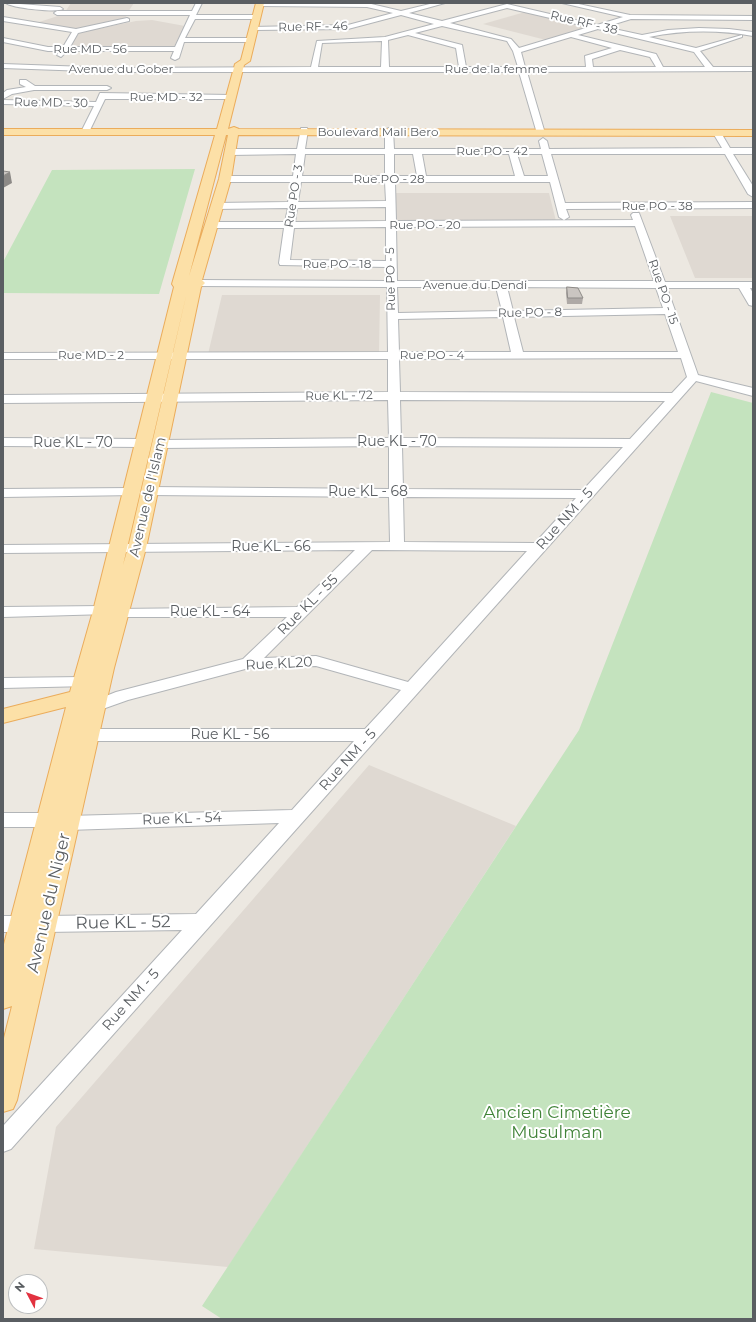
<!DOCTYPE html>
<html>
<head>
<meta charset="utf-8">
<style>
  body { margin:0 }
  #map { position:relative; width:756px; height:1322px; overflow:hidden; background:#ece8e1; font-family:Montserrat,sans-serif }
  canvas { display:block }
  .frame { position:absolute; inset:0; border:4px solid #5a5e62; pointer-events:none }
  .north { position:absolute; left:8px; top:1274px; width:40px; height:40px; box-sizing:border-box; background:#fff; border:1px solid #bdbfc0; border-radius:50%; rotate:311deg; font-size:11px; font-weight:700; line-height:16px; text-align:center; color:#5a5e62 }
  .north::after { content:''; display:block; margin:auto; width:14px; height:18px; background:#e23240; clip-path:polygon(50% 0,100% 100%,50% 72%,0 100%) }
</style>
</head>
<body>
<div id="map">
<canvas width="756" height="1322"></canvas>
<div class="frame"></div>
<div class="north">N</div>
</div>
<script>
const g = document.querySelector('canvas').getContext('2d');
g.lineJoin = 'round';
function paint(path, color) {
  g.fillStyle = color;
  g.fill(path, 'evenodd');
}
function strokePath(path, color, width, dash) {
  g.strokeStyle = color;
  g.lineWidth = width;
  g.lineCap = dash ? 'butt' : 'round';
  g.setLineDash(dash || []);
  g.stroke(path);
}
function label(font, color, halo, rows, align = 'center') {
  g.font = font + ' Montserrat,sans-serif';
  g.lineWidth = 4;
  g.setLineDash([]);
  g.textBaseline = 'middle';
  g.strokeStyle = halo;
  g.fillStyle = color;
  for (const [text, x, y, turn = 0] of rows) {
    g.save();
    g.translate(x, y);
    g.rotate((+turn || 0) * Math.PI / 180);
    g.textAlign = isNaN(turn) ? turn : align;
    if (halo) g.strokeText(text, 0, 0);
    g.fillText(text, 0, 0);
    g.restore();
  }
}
paint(new Path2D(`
  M71,3h63l-6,9h-63z
  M525,12l62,15 -41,13 -63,-16z
  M61,15h67l-5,4 -46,11 -41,-7z
  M152,20l33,6 -11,21h-106l10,-14 58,-12z
  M394,193h155l7,28h-162z
  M670,216h83v62h-58z
  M222,295h158l-1,59h-171z
  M369,765l147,61 -288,441 -194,-18 22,-122z`), '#dfd9d2');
paint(new Path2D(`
  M195,169l-36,125 -156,-1v-31l49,-92z
  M711,392l42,11v916h-531l-20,-13 377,-576z`), '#c4e3be');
const minor = new Path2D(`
  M6,3l54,4 3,2c-6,4 -51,-1 -57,-6z
  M196,3h6l-6,12h60l3,2 -3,2h-61l-10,19h66l3,2 -3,2h-67l-5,16 -4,2 -4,-2 3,-7h-107l-6,6 -4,-2 3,-4h-12l-45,-9v-4l45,9h15l9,-15 -69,-11v-4l73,12 51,-11 2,1v2l-51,12 -8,14h105l15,-32h-133l-3,-2 3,-2h135z
  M258,3h109l34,8 33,-8h11l-36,10 33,8 65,-17 90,21 26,-8 -61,-14h12l56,12 123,1v4l-122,-1 -26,8 37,8 26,-5 31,-2 30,1 24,3v4c-33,-6 -70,-6 -104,1l47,11 46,-13v2l-42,14 13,16h40v4l-226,1 17,58 -4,2 -4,-2 -17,-58h-404l-112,-4v-4l112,4 196,-1 6,-26 68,-4 49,-13 -33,-9 -53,14 -94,1 -3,-2 1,-1 96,-2 45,-12 -26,-6 -106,-1zM507,8l82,19 -70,21 -8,-9 -61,-16zM442,26l65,15 6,10 5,16h-52l-4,-22 -47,-12zM598,29l96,23 11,15h-42l-7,-13 -78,-19zM408,35l48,13 3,19h-70l-1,-27zM571,37l41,11 -27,8 1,11h-61l-4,-15zM382,41l-1,26h-63l4,-24zM620,50l30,7 6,10h-63l-1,-8z
  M20,80h6l9,6h72l4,2 -4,2h-73l-22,4 -9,5v-6l4,-3 19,-3 -6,-3z
  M100,93l131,2 4,2 -4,2h-126l-15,31 -4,2 -4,-2 12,-24 -91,-2v-4l93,2z
  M301,128h6l1,2 -3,19h80v-19l4,-2 4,2 1,19h147l-2,-8 4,-3 4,3 2,8 173,-1 -9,-15 4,-2h3l10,17h23v6h-20l20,32v11l-5,-3 -23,-40h-174l14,49 188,-1v6l-187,1 3,8 -5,3 -5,-3 -9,-35h-155l1,39 237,-1 -2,-5 2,-2h6l26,69h88v6h-3l3,5v13l-4,-1 -10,-17h-72l31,87 55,13v8l-57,-15 -685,768 -8,3v-26l179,-196 -137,2 -7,-3 -3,-5 3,-5 7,-3 151,-2 83,-91 -211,7 -6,-2 -3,-5 3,-5 6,-2 224,-6 62,-69h-264l-6,-2 -3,-4 3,-4 6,-2h275l36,-39 -85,-24 -67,2 -121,32 -31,11 -6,-1 -2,-4 2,-4 25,-10 127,-33 44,-42h-166l-5,-2 -3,-3 3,-3 181,-2 58,-57 -352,3v-8l387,-3 -1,-45 -240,-2 -5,-1 -2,-3 2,-3 5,-1 240,2v-43l-229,2 -6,-4 6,-4 229,-2 -1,-38 -385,3v-8l385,-3v-33h-385v-6l385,-1 -1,-65 -189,-1 -5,-3 5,-3 189,1 -1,-14 -106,-2 -1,-2 5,-35h-73l-5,-3 5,-3h74l3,-14 -72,1 -5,-3 5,-3 72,-1 4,-20h-67l-4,-3 4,-3h68l3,-22 -66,1 -4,-3 4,-3h67zM305,154h80v22h-83zM394,154h19l4,22h-23zM422,154h87l6,22h-89zM517,154h25l6,22h-24zM301,182h84l1,19 -88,1zM386,207v14l-91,1 2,-14zM635,226l19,55h-257l-1,-54zM386,227v34l-96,-1 4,-32zM397,287h99l6,24 -104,2zM507,287l149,1 7,20 -150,3zM665,314l13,38h-155l-9,-35zM503,317l8,35h-112l-1,-33zM681,358l6,19 -15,16 -272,-1 -1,-33zM400,400l265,1 -35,38 -229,-1zM402,446l221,1 -40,43 -180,-1zM403,497l173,1 -41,45 -131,-1zM372,550l155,1 -119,131 -92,-26 -52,2z
  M3,438l139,1 6,4 -6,4 -139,-1z
  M131,488l5,1 2,3 -2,3 -133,2v-8z
  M103,606l5,2 3,3 -3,3 -105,3v-10z
  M83,677l6,1 2,4 -2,4 -86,2v-10z
  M3,813h46l6,2 3,5 -3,5 -6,2h-46z
  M3,916h18l7,3 3,5 -3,5 -7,3h-18z`);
const major = new Path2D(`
  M256,3h8l-14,58 -6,4 -16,64 6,-2 5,2 514,1v6l-515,-1 -7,44 -29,101 3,3 -4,4 -55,261 -32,120 -97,432 -4,9 -10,3v-70l9,-36 -9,3v-61l63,-241 -63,16v-14l67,-17 23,-81 81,-324 -2,-3 43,-149h-212v-6h214l18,-65 6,-4zM226,135h2l-9,44 -30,97zM187,292l-59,256 -5,17z`);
strokePath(minor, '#b2b5b8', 2);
strokePath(major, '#ebac5b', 2);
paint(minor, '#fff');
paint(major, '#fce0a7');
paint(new Path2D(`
  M567,287l16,11 -1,6h-15l-1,-11z`), '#aea9a6');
paint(new Path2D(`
  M10,172l2,11 -9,5v-12z`), '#8d8a87');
const building = new Path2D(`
  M3,171l7,1 -7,4z
  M567,287l11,1 5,10h-15z`);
paint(building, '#cac5c1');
strokePath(building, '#8d8a87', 1);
label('12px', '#5a5e62', '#fff', [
  ["Rue RF - 38",584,23,13],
  ["Rue RF - 46",313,27,-1],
  ["Rue MD - 56",90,49],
  ["Avenue du Gober",121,69],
  ["Rue de la femme",496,69],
  ["Rue MD - 32",166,97],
  ["Rue MD - 30",51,103,1],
  ["Boulevard Mali Bero",378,132],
  ["Rue PO - 42",492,151],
  ["Rue PO - 28",389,179],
  ["Rue PO - 3",294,196,-81],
  ["Rue PO - 38",657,206],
  ["Rue PO - 20",425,225],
  ["Rue PO - 18",337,264],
  ["Rue PO - 5",391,279,-91],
  ["Avenue du Dendi",475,285],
  ["Rue PO - 15",663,292,71],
  ["Rue PO - 8",530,313,-1],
  ["Rue MD - 2",91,355],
  ["Rue PO - 4",432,355],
  ["Rue KL - 72",339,396,-1]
]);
label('14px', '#5a5e62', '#fff', [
  ["Rue KL - 70",397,442],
  ["Rue KL - 70",73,443],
  ["Rue KL - 68",368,492],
  ["Avenue de l'Islam",148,497,-77],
  ["Rue NM - 5",565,519,-48],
  ["Rue KL - 66",271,547],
  ["Rue KL - 55",308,605,-45],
  ["Rue KL - 64",210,612],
  ["Rue KL20",279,664,-3],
  ["Rue KL - 56",230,735],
  ["Rue NM - 5",348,760,-48],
  ["Rue KL - 54",182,819,-2],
  ["Rue NM - 5",131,1000,-48]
]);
label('17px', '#5a5e62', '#fff', [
  ["Avenue du Niger",49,903,-77],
  ["Rue KL - 52",123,923,-1]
]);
label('17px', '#408338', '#fff', [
  ["Ancien Cimetière",557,1113],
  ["Musulman",557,1133]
]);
</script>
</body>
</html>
